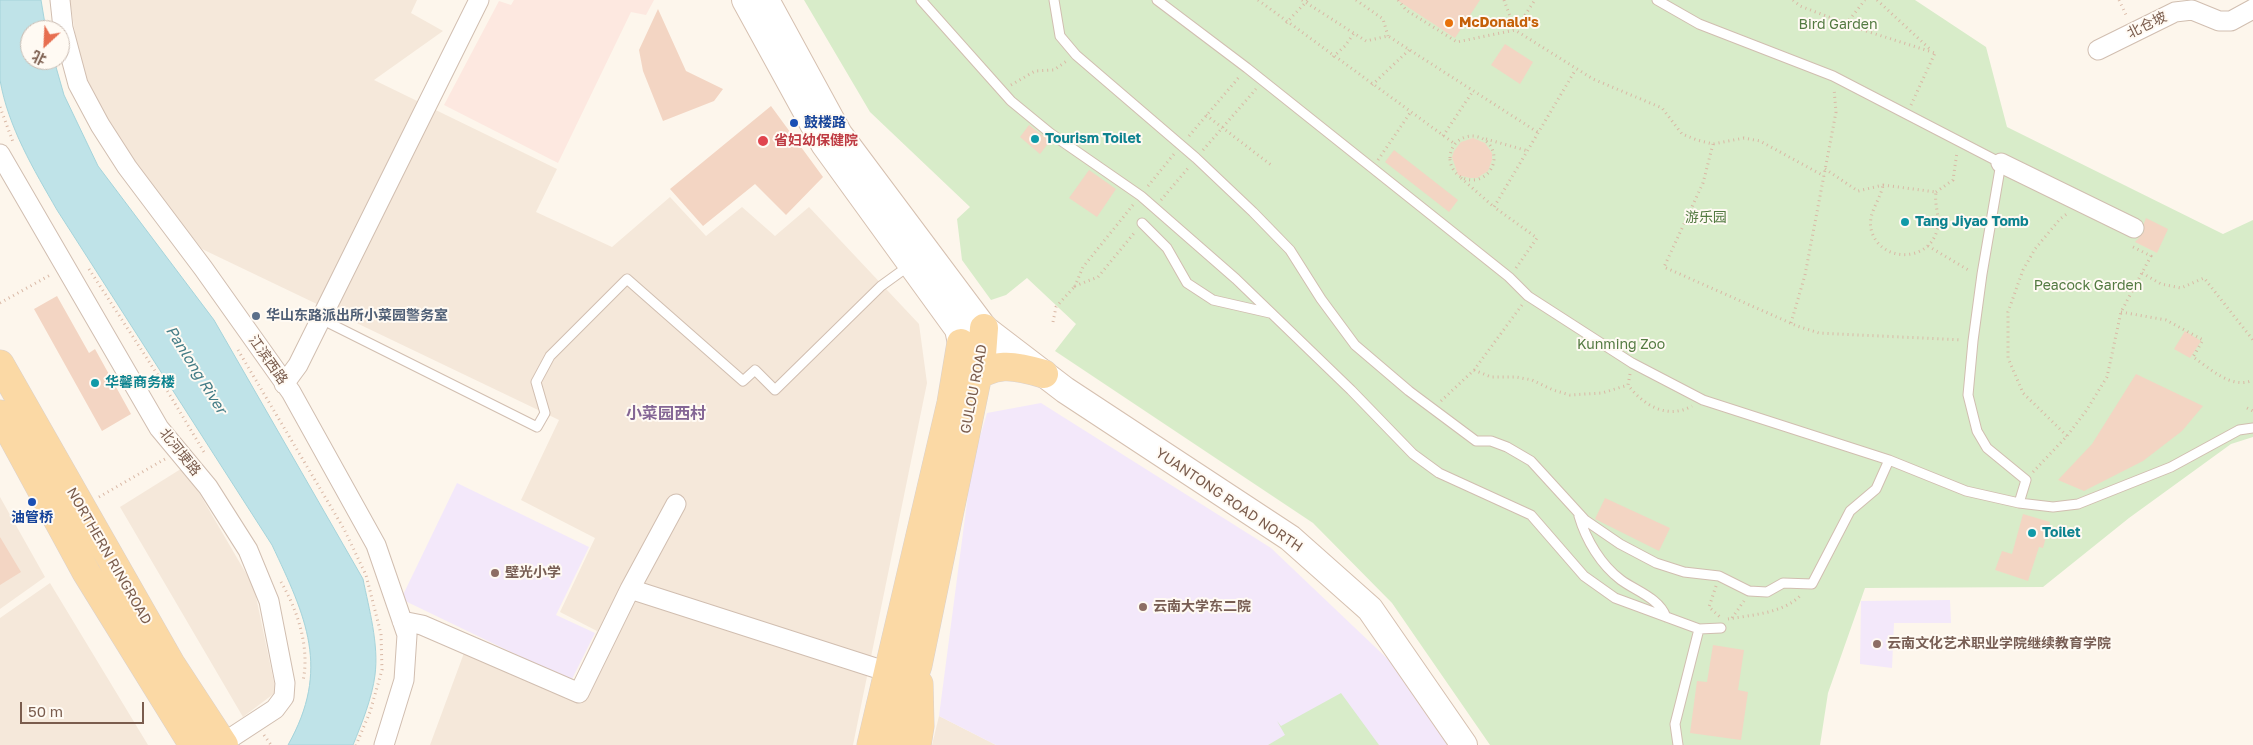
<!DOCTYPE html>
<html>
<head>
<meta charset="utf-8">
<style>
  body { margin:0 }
  #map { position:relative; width:2253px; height:745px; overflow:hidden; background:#fdf6ec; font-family:"Golos Text","Noto Sans SC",sans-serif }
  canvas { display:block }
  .north { position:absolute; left:20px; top:20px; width:50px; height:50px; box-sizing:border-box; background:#fffaf3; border:1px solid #cabbb1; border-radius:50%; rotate:205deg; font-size:14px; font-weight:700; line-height:20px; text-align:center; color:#7a5c4d }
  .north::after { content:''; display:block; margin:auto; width:18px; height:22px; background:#e76f51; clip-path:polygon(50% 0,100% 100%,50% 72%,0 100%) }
  .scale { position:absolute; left:20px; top:702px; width:124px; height:22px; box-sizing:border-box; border:2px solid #7a5c4d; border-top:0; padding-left:6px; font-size:15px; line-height:18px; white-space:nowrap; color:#7a5c4d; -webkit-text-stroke:4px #fffaf3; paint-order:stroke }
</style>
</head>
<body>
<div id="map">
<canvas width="2253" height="745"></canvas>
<div class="north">北</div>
<div class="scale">50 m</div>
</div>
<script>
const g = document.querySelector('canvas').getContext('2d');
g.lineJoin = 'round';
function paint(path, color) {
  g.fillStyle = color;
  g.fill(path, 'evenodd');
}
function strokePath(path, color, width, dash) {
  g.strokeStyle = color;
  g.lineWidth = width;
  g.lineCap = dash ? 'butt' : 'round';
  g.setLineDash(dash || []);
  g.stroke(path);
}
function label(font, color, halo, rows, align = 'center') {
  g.font = font + ' "Golos Text","Noto Sans SC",sans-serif';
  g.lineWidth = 4;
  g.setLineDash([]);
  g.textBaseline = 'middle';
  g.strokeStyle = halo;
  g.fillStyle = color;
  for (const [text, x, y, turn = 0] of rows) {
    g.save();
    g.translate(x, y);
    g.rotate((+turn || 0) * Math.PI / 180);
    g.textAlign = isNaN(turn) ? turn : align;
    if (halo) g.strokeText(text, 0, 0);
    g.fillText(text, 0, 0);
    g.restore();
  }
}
paint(new Path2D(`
  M70,0h347l-6,13 32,18 -69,49 183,89 -21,43 76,35 58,-50 36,39 36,-29 33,29 34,-29 110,117 8,59 -74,362h-423l34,-92 103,42 30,-64 -37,-19 35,-74 -74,-38 38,-80 -357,-171 -68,-85 -52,-84z
  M184,467l70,120 22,105 -33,25 -123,-210z
  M0,497l45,80 -45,32z
  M50,583l98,162h-148v-127z
  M939,716l57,29h-64z`), '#f5e8da');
paint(new Path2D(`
  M514,0h140l-8,15 -15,-3 -73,151 -114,-58 55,-104 12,4z`), '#fde8e0');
paint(new Path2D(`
  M1041,403l230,145 123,117 54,80h-452l-57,-29 33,-252 15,-51z
  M457,483l132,64 -33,68 39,18 -24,48 -170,-82z
  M1950,600l1,23h-57l-2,45 -32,-4 1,-63z`), '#f3e8fa');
paint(new Path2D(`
  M804,0h1111l71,47 21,80 216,107 30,-14v217l-22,7 -102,74 -86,69 -178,1 -37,105 -8,52h-330l-98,-142 -79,-80 -258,-172 21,-27 -49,-46 -21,17 -15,5 -29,-40 -5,-41 13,-12 -100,-95z
  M1341,693l38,52h-111l17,-10 -8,-14 4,5z`), '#d8ecc9');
const water = new Path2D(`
  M0,0h41l5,30h-16v30h24l10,35 34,71 116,154 149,259c6,30 16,65 12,96 -3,23 -13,48 -22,70h-65c43,-76 18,-128 -16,-200l-215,-335c-23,-40 -49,-83 -57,-130 0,-24 0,-55 0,-80z`);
paint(water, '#bfe3e8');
strokePath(water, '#a5d3da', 1);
paint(new Path2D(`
  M1397,0h83l-25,38z
  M658,9l28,62 37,18 -9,12 -51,20 -20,-50 -4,-21z
  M1505,44l28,18 -13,22 -29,-19z
  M771,106l52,71 -37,38 -31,-31 -52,42 -33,-37z
  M1029,125l21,16 -10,13 -20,-17z
  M1473,138l12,5 7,10v7l-4,11 -11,7h-7l-12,-3 -6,-18 2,-6 7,-9z
  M1394,150l64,50 -9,12 -64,-50z
  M1089,170l27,19 -19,28 -28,-19z
  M2146,218l22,11 -11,24 -22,-11 9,-10v-9z
  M57,296l32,57 6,-4 36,65 -29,17 -68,-122z
  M2185,331l16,10 -11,17 -16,-9z
  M2136,374l67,32 -21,25 -39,30 -59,30 -26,-11 34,-36z
  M1605,498l65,30 -11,23 -64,-32z
  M2023,514l27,8 -7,26 -4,-1 -11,34 -33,-11 7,-19 10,3z
  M0,537l21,35 -21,13z
  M1713,645l31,5 -6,40 10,2 -7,48 -51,-7 7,-52 10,1z`), '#f3d5c3');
const lane = new Path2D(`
  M921,0l90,101 39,32 91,63 95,83 115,111 62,64 26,19 92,42 53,61 31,22 84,31 22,-1
  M1054,0l6,36 16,19 120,103 57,54 37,38 31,49 34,46 54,46 67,50h15l16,6 24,14 54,59 35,24 36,19 28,9 35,4 30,15 18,1 16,-9 29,1 38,-73 26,-22 13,-29
  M1157,0l90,68 262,209 19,19 104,67 71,37 186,60 77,31 53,12 34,4 25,-3 93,-37 68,-37 14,-2
  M1657,0l42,24 134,52 168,87 -19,111 -9,67 -5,54 9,36 10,17 39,32 -7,23
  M1142,223l25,25 20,35 26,17 57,13
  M321,319l216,108 8,-14 -9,-31 14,-26 77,-77 116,102 12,-11 20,20 106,-104 29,-21
  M1579,516c7,24 22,49 42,64 15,11 38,18 45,37
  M1678,745l-3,-21 24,-95`);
const street = new Path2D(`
  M60,0l3,28 15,56 22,41 27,42 76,101 88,124 85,153 31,90 -3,45 -20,65
  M2098,50l77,-38 17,-2 27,11h12l22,-12
  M0,154l159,274 49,59 40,63 21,51 16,82 -1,14 -9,12 -52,34
  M2001,163l133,65
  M284,384l14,-19 181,-365
  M630,589l258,83
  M402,621l20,4 157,68 51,-104 46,-85`);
const secondary = new Path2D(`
  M745,0l79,144 134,185 3,14
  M766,0l73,134 145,194 81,62 225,148 80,71 94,136`);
const primary = new Path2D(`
  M0,364l171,300 53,81
  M967,382c29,-20 44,-18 77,-8
  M0,414l86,158 107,173
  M871,745l80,-342 10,-60
  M891,745l27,-80 64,-310 2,-27
  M917,745l3,-19 -1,-42`);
strokePath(lane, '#d1beb0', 11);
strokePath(street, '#d1beb0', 21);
strokePath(secondary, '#d6c0b0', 28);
strokePath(primary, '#dad1cd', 29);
strokePath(new Path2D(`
  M1258,0l197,144
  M1302,0l64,41 22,-5 151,97
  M1356,0l27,19 5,17
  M1398,0l8,10 51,32 58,-12 20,-30
  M1504,0l11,30 78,49 69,29 20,26 15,6 16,4 31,-6 16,3 64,35
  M1793,0l7,6 63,24 72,23
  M1877,0l55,51
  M2119,0l8,17
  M1286,23l22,-23
  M1846,24l19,-24
  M1333,57l12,-11 9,-13
  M1011,85l24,-14 19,-1 14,-10
  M1372,85l37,-35
  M1911,105l24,-52
  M0,107l13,35
  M1206,115l65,50
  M1450 158a22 22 0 1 1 44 0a22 22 0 1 1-44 0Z
  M1189,136l51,-60
  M1443,136l30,-45
  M1486,139l42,12
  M1713,144l-10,39 -39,84 133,59 22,7 143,7
  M1203,150l53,-61
  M1378,160l32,-47
  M1825,169l33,22 25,-6
  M1461,178l33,29
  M1883,185l53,7c-2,15 5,26 1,38 -8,33 -58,33 -66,-1 -3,-17 9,-28 12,-44z
  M1148,186l26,-32
  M1936,192l17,-12 4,-28
  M1161,200l28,-33
  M1133,205l-50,62 -8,19 23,-9 37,-45
  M1928,246l42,25
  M1516,268l21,-30 -43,-31 82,-138
  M89,269l70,108 45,75
  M2142,273l19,11 20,4 23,-10 49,62
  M0,303l52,-29
  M2121,312l45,8 37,20 -10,17c17,11 38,33 60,23
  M1053,322l3,-15 19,-21
  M1791,323l14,-48 31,-163 -2,-23
  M238,350l106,179 22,46 15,59 1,36 -12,42 -14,33
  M1474,370l17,7h25l16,3 21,10 17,5 32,-2 26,-8
  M1630,374l-2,11c15,20 39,35 64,21
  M1441,401l33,-31 48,-65
  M2247,408l6,3
  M2067,436l-44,-43 -15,-35v-46l15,-42 12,-21 25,-30 8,-6
  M2033,472l34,-36 19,-25 21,-34 14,-65 30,-56 -20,-10
  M99,497l66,-38
  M281,582c17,29 29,66 22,99
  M1716,586l-7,21 11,10
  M1732,618l12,-17
  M1728,619c24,-4 56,-6 73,-24
  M264,735l7,10`), '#d9b8a5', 3, [1, 4]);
strokePath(lane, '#fff', 9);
strokePath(street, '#fff', 19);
strokePath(secondary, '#fff', 26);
strokePath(primary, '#fbd9a5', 28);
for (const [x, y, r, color] of [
  [1449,23,5,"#e8710a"],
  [794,123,5,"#1a4fb4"],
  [1035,139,5,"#0f9aa8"],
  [763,141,6,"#e0444e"],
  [1905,222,5,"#0f9aa8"],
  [256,316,5,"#5c6f8a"],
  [95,383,5,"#0f9aa8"],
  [32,502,5,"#1a4fb4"],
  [2032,533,5,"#0f9aa8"],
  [495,573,5,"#8d6e63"],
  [1143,607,5,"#8d6e63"],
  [1877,644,5,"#8d6e63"]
]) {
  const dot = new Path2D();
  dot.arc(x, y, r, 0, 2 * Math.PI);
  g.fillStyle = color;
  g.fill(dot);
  strokePath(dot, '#fffaf3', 2);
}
label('bold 14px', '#c56008', '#fffaf3', [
  ["McDonald's",1459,23]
], 'left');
label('14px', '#537a41', '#fffaf3', [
  ["Bird Garden",1838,25],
  ["游乐园",1706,218],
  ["Peacock Garden",2088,286],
  ["Kunming Zoo",1621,345]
]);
label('14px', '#7a5c4d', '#fffaf3', [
  ["北仓坡",2147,25,-26],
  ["江滨西路",268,360,55],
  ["GULOU ROAD",974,389,-79],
  ["北河埂路",180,452,51],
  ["YUANTONG ROAD NORTH",1229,500,34],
  ["NORTHERN RINGROAD",109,556,60]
]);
label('bold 14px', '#164399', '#fffaf3', [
  ["鼓楼路",804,123],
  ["油管桥",32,518,"center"]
], 'left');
label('bold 14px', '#0d838f', '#fffaf3', [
  ["Tourism Toilet",1045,139],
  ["Tang Jiyao Tomb",1915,222],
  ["华馨商务楼",105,383],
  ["Toilet",2042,533]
], 'left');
label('bold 14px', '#be3a42', '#fffaf3', [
  ["省妇幼保健院",774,141]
], 'left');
label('bold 14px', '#4e5e75', '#fffaf3', [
  ["华山东路派出所小菜园警务室",266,316]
], 'left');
label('bold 14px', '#785e54', '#fffaf3', [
  ["壁光小学",505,573],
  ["云南大学东二院",1153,607],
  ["云南文化艺术职业学院继续教育学院",1887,644]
], 'left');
label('italic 15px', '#437c86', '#fffaf3', [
  ["Panlong River",196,370,58]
]);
label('bold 16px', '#846695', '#fffaf3', [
  ["小菜园西村",666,414]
]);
</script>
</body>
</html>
